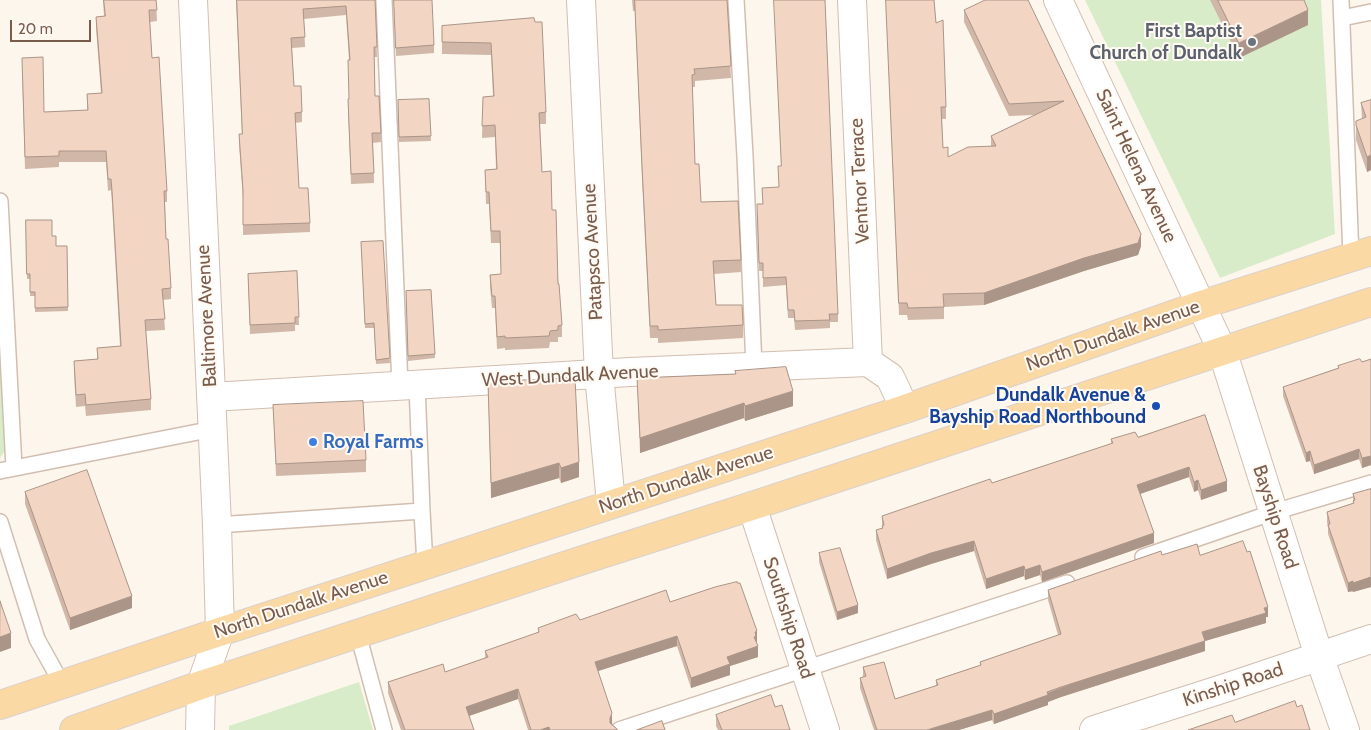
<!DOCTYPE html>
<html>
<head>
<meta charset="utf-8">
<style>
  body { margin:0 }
  #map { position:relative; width:1371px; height:730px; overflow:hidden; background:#fdf6ec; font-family:Cabin,sans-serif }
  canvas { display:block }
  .scale { position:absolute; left:10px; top:20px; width:81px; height:22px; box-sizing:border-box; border:2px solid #7a5c4d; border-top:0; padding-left:6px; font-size:15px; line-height:18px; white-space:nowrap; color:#7a5c4d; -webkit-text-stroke:4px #fffaf3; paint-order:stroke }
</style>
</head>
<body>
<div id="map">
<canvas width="1371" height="730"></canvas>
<div class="scale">20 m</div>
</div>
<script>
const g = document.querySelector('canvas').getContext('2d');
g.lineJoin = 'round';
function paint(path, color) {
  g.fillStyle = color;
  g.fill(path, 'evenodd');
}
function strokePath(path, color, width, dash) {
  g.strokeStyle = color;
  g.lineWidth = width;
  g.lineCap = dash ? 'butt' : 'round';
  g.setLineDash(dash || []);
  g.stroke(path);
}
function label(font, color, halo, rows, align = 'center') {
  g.font = font + ' Cabin,sans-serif';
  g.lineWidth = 4;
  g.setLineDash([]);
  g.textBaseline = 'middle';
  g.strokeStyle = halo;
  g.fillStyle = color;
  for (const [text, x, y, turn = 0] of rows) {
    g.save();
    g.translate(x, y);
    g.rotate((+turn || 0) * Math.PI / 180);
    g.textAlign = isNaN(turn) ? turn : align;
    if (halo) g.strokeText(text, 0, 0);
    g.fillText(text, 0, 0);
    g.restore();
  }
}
paint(new Path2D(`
  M1085,0h236l14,234 -115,44z
  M0,315l7,132 -7,11z
  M359,682l14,48h-144v-4z`), '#d8ecc9');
const lane = new Path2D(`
  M384,0l16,386
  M736,0l9,156 9,211
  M1341,0l10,257
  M1342,18l29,-6
  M0,201l14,267
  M417,385l5,126
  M0,471l213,-42
  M0,522l37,117 25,45
  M217,525l205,-14 3,54
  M1143,557l131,-45 97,-29
  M358,634l26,96
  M619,730l448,-147`);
const street = new Path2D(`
  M193,0l24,525 3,106
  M581,0l18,374 12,130
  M852,0l16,362
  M1058,0l164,350 97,306 26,74
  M211,397l419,-25 238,-10 22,15 15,32
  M752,506l73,224
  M1094,730l131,-42 146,-49`);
const secondary = new Path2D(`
  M200,730l1,-45 19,-54`);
const primary = new Path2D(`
  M0,705l198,-66 707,-230 296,-104 170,-54
  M74,730l127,-45 382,-125 169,-54 619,-204`);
strokePath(lane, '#d1beb0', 18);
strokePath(street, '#d1beb0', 30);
strokePath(secondary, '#d6c0b0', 30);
strokePath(primary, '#dad1cd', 30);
strokePath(lane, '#fff', 15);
strokePath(street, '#fff', 28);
strokePath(secondary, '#fff', 28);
strokePath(primary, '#fbd9a5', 28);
paint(new Path2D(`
  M103,0h53l1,21 -7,1 2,36 15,133v11h-2l1,37 5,49v11l-8,1 2,30 -19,1 5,68v11l-65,6 -1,-10 -9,1 -2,-34v-12l23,-2v-11l23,-2 -8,-143 -1,-13 -3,1 -2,-29h-47v5l-34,2 -3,-100 22,43 43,-2v-16l14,-1 -5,-65v-11l8,-1z
  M236,0h139l2,57h-3l1,39 6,37v9l-8,1 1,40 -23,1 -3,-75v-10h1v-39l-3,-45 -42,4 1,28 -13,1 2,38 8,26v10l-7,1 4,65 11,35v9l-67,3v-35l-4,-56v-10h3z
  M632,0h95l4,78 -36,3v6h-3l3,77 6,38 40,58v12l-27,2 2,31 27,20v13l-85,5v-5h-8l-8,-160 -7,-167h-2z
  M886,0h48l2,23 10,84v12h-4l1,29 5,9 43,-11v-10l44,-21 -26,1 -45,-94v-12l64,-10 113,246 -3,9 -54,16 -100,34 -40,2v12l-36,1 -1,-5h-8z
  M1210,0h94l4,25 -69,33z
  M394,7l40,38v8l-38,3z
  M534,18l12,94v12h-6l2,48 10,38 10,115v12h-4v5h-8l-1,6 -44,2v-2l-8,1 -2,-41h-3l-2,-21v-12l11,-1 -1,-31h-9l-2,-39h-3l-1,-34 11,-1 -1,-32 -13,1 1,-41 10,-1 -2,-41 -49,-1v-28z
  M429,99l2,42 -32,1 -1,-42z
  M1371,100v70l-4,2 -11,-32v-19l6,-2 -1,-16z
  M762,188l76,126v8h-8v6l-35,2 -1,-12h-6l-2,-33 -23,2v-16h-4l-2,-58 6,-9z
  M26,220l26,16 4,10h11l1,65 -33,1v-16h-5v-17h-3z
  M383,241l7,122 -14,1 -2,-36h-9l-4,-86z
  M297,271l2,54h-4v6l-45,3 -2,-60z
  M431,290l4,68 -27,3 -2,-70z
  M1371,359v106l-9,3 -3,-9 -45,15 -4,-13 -4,1 -23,-66v-9l55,-19v-2l24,-4z
  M735,371l58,35 -48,15 -1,-3 -104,35 -3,-75 98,-4z
  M488,382l91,95 -18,6 -2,-5 -68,20z
  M273,405l93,55v12l-90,4z
  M1205,415l22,76 -26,9 -3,-10 -4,2 -5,-15 -49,17 14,49 -112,39 -2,-7 -15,5 -1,-4 -38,13 -12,-38 -43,13 -44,15 -11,-39v-10l6,-2v-12l110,-33 119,-39v-5l27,-2z
  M1371,489v98l-18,5v-1l-5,1 -20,-58v-6l-1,-6v-10l26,-9v-9z
  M25,492l107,116 -62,22 -45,-126z
  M819,553l39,60 -21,7 -18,-58z
  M1162,555h38l68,62h-2v6l-61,18v10l-144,46 -13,5v3l-54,19 -2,-4 -33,10h-85l-14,-42v-10l3,-1v-10l32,32 41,-13v-6l44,-15v-3l78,-27 -10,-35v-10z
  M670,602l87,40h-1l2,15 -28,9v9l-39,13 -14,-42 -79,25 14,53 6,6h-90l-10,-31 -49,17 5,14h-73l-13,-37v-11l57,-10 40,-14v-7l53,-18v-5z
  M775,707l15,23h-72l-2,-4v-11z`), '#d1b7a8');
paint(new Path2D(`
  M1308,10v15l-69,33v-15z
  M1371,155v15l-4,2v-15z
  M1141,234v12l-3,9 -54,16 -100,34v-12z
  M793,391v15l-48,15v-15z
  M744,403v15l-104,35v-15z
  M1359,449v10l-45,15v-9z
  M1310,451v10l-4,1v-9z
  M1371,456v9l-9,3v-10z
  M579,462v15l-18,6v-15z
  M559,463v15l-68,20v-15z
  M1189,467v10l-52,18v-10z
  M1198,480v10l-4,2v-10z
  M1227,481v10l-26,9v-10z
  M1154,533v10l-112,39v-10z
  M974,541v10l-43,13 -44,15v-10l44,-16z
  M1040,565v10l-15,5v-10z
  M1024,566v10l-38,13v-10z
  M1371,577v10l-18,5v-9z
  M1353,581v10l-5,1v-9z
  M132,596v12l-62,22v-12z
  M858,605v8l-21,7v-8z
  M1268,607v10h-2v6l-61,18v10l-144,46 -13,5v3l-54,19v-10z
  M757,631v11h-1l-2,-5 1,-5z
  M11,633v15l-11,4v-15z
  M677,636v10l-82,26v-10z
  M758,646v11l-28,9v9l-39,13v-10l36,-21z
  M518,689v10l-52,18v-10z
  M992,710v10l-33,10h-32z
  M612,713v11l-2,5v-11z
  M549,727v3h-9z`), '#aa9588');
const building = new Path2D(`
  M104,0h52l1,10h-8l3,48 7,-1 8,134h-3l2,48h2l3,49 -9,1 3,30 -20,1 6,79 -65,6 -1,-11 -9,1 -2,-34 24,-2 -1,-11 24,-2 -9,-155 -1,-12h-3l-2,-28h-47v5l-34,1 -3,-99 21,-1 1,55 44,-2 -1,-16 15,-1 -6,-76 9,-1z
  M237,0h138l2,47h-3l1,49h4l2,37h-9l2,40 -23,1 -3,-75h1l-1,-39h2l-4,-54 -43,3 2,28 -14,1 3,48h7l1,26 -7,1 4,75h9l2,35 -67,2v-35l-4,-56h3z
  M394,0h38l2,45 -38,3z
  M635,0h92l4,66 -37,3 1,5 -3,1 3,89h4l2,38 37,-1 3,59 -28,1 3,44h26l1,20 -85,5v-4h-8l-8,-160z
  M774,0h51l13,314h-9l1,6 -35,1 -1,-11h-6l-2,-33 -23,1v-15h-4l-2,-59h6l-1,-16 17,-1 -1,-21h3z
  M886,0h48l2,23 7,-3 3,87h-5l2,41 5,-1v10l20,-10 28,-1 -5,-10 73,-35 -55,3 -45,-94 21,-10h43l113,234 -3,9 -54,15 -100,35 -41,1 1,13 -36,1 -1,-5h-8z
  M1218,0h86l4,10 -69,33z
  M534,18l1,4h7l4,90 -7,1 3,59 9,-1 1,39h4l2,74h1l3,41 -4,1v4l-8,1 -1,5 -44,2v-2l-8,1 -2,-41h-3l-2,-21 11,-1 -1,-43h-9l-2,-39h-3l-1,-22 12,-1 -2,-44 -13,1 1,-29 11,-1 -3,-53 -49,-1v-16z
  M429,99l2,37 -32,1 -1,-37z
  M1371,100v55l-4,2 -11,-32v-4l10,-4 -5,-14z
  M26,220h26v16h4v10h11l1,61 -33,1v-16h-5v-18h-3z
  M383,241l7,117 -14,2 -2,-37 -9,1 -4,-82z
  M297,271l2,46h-4v6l-45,2 -2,-51z
  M431,290l4,64 -27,2 -2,-65z
  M1360,359l2,3 9,-3v97l-9,2 -3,-9 -45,16 -4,-14 -4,2 -23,-66 56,-19 -1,-2z
  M786,367l7,24 -48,15 -1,-3 -104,35 -3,-60 99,-4 -1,-3z
  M575,378l4,84 -18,6 -2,-5 -68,20 -3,-101z
  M363,401l3,59 -90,4 -3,-59z
  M1205,415l22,66 -26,9 -3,-10 -4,2 -5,-15 -52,18 17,48 -112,39 -2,-7 -15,5 -1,-4 -38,13 -12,-38 -43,12 -44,16 -11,-39 7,-2 -1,-2 2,-1 -2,-9 108,-37 2,4 121,-40 -2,-4 24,-7 3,5z
  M87,470l45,126 -62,22 -45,-126z
  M1371,489v88l-18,6v-2l-5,2 -20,-58 2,-1 -3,-12 27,-9 -1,-2 2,-1 -2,-6z
  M1243,541l4,11 3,-1 18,56 -4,1 2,5 -64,19 3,9 -144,46 -14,5 1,3 -54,19 -2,-4 -65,20h-50l-17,-52 6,-2 -3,-9 21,-5 11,37 43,-14 -2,-5 45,-15 -1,-3 81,-28 -13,-44 113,-39 1,4 35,-11 3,11z
  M840,548l18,57 -21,7 -18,-59z
  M737,582v1h3l17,48 -2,1 1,4 -2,1 4,9 -31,11 3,7 -39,14 -14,-42 -82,26 17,51 -2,5v5l8,7h-68l-1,-3 -9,3h-9l-13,-41 -52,18 8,23h-69l-17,-48 55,-18 2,8 43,-15 -3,-6 54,-19 -1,-4 38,-14 4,6 86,-30 4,12 45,-15z
  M0,601l11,32 -11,4z
  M771,695l4,12 7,-2 8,25h-68l-6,-15z
  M1295,701l2,6 5,-2 8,25h-122l44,-15 3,7z
  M662,721l3,9h-28z`);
paint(building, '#f3d5c3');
strokePath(building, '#aa9588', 1);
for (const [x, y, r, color] of [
  [1252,42,5,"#6b7280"],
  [1156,406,5,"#1a4fb4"],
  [313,442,5,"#3f7fe0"]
]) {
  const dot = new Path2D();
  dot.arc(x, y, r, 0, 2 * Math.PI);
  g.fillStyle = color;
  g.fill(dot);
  strokePath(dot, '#fffaf3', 2);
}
label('bold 19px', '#5b616d', '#fffaf3', [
  ["First Baptist",1242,31],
  ["Church of Dundalk",1242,53]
], 'right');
label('19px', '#7a5c4d', '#fffaf3', [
  ["Saint Helena Avenue",1136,166,65],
  ["Ventnor Terrace",860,181,-93],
  ["Patapsco Avenue",593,252,-93],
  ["Baltimore Avenue",207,316,-93],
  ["North Dundalk Avenue",1113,336,-19],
  ["West Dundalk Avenue",570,376,-3],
  ["North Dundalk Avenue",686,480,-18],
  ["Bayship Road",1275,517,72],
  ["North Dundalk Avenue",301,605,-18],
  ["Southship Road",788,618,72],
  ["Kinship Road",1233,685,-18]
]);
label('bold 19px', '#164399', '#fffaf3', [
  ["Dundalk Avenue &",1146,395],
  ["Bayship Road Northbound",1146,417]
], 'right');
label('bold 19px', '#366cbe', '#fffaf3', [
  ["Royal Farms",323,442]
], 'left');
</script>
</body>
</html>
